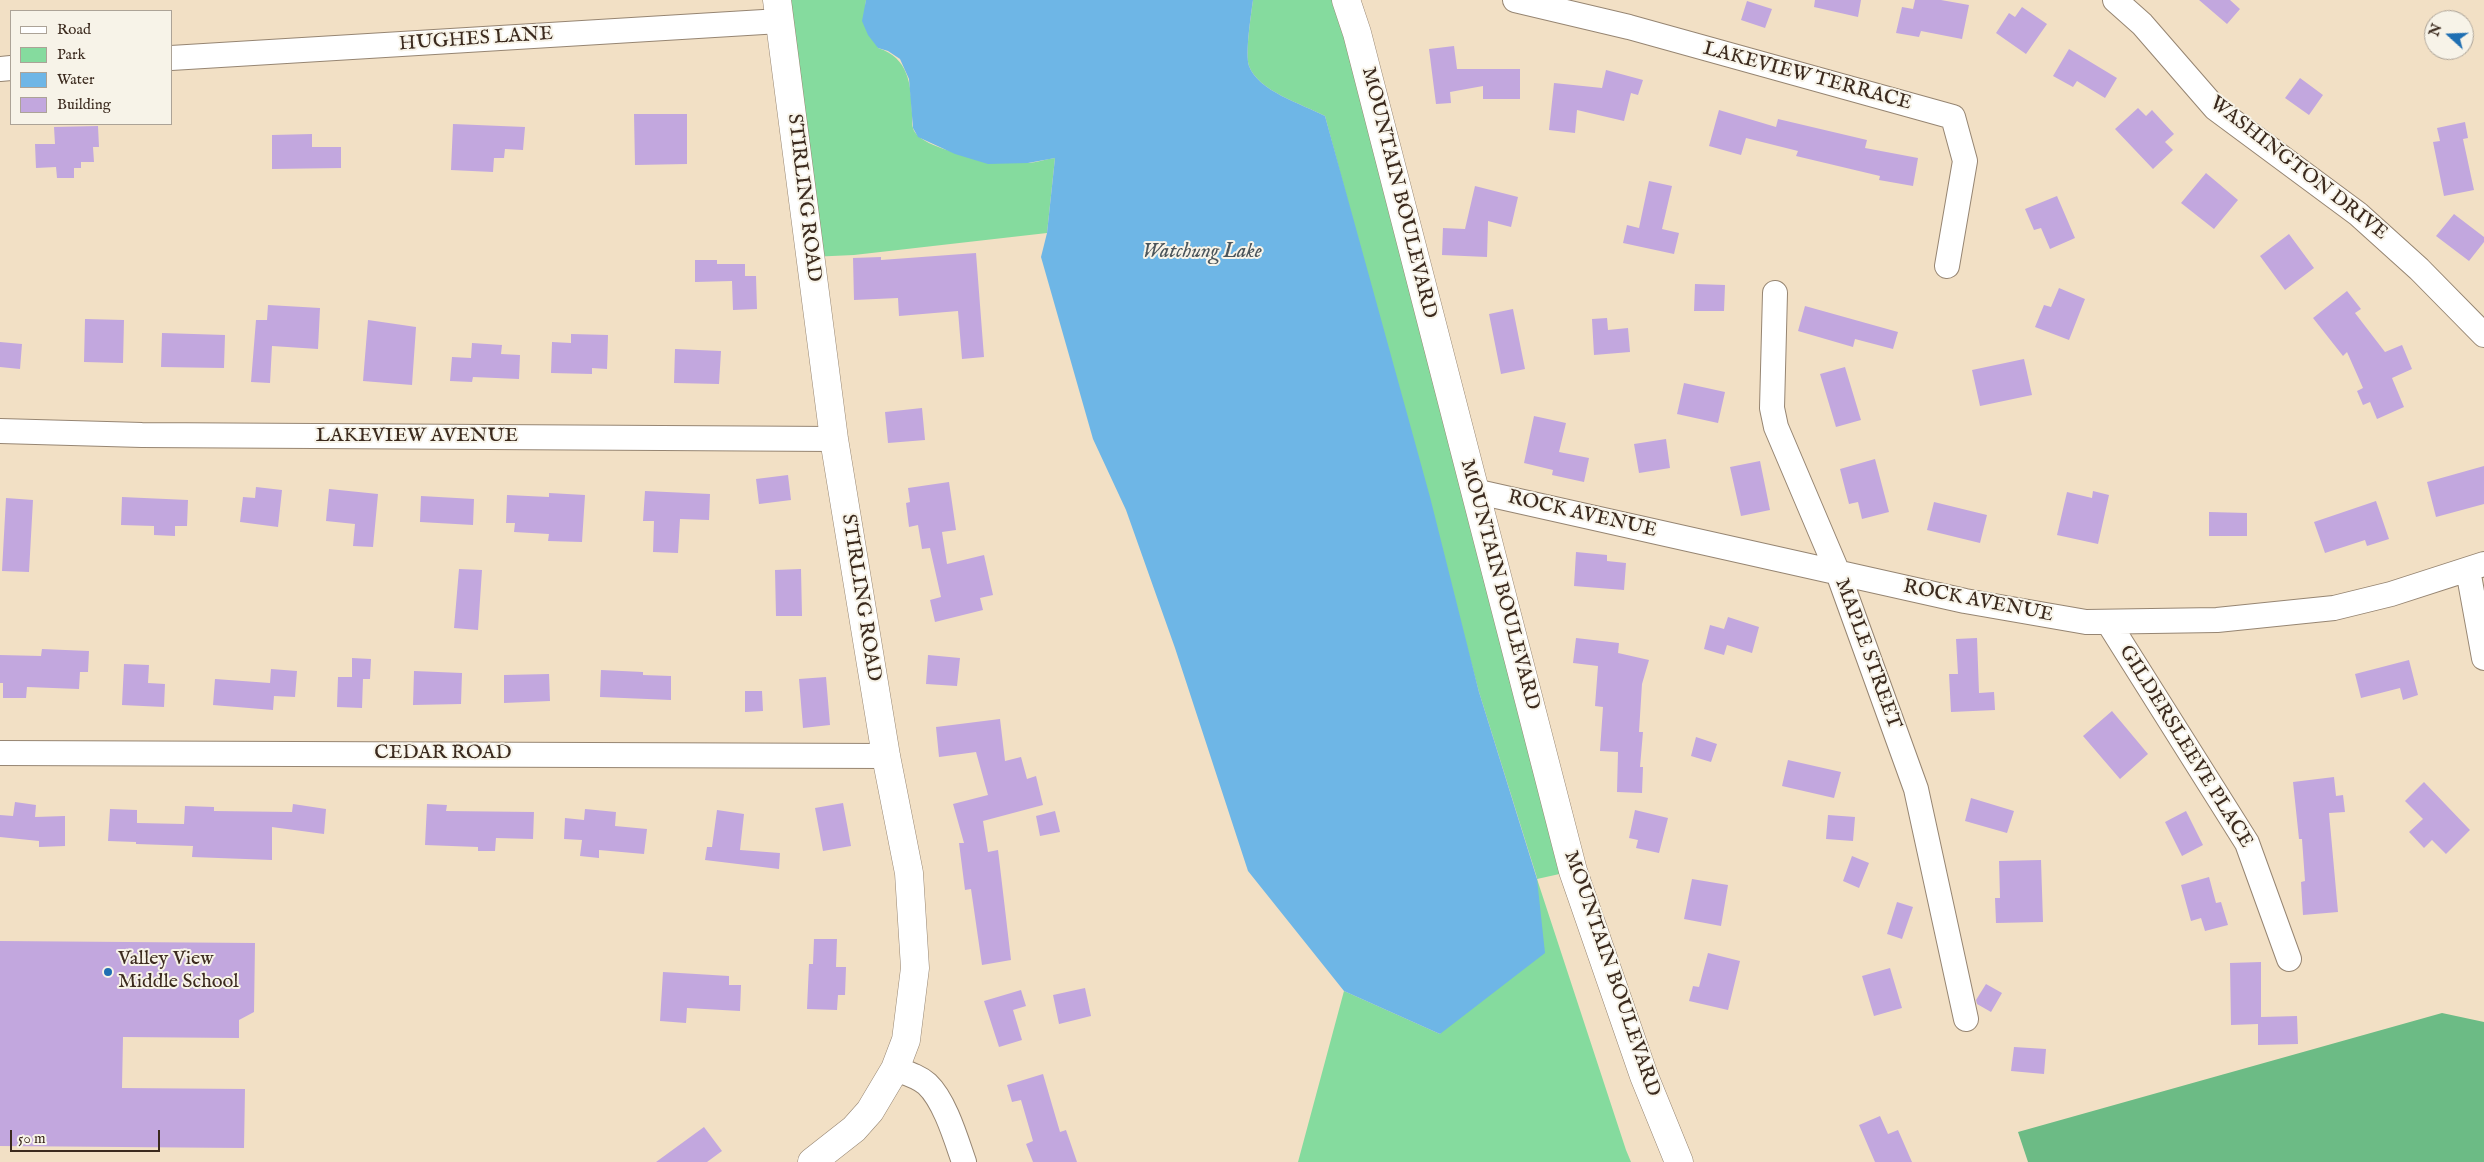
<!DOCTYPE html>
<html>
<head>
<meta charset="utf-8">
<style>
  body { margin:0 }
  #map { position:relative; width:2484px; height:1162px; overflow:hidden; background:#f2e0c5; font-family:"IM FELL English",serif }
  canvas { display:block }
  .legend { position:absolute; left:10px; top:10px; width:162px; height:115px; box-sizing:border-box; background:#f7f3e8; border:1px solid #aca397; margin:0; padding:6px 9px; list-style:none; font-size:15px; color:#3b2a1e }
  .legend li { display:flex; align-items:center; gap:10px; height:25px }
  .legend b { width:25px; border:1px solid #aca397 }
  .north { position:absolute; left:2424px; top:10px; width:50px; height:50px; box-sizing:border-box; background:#f7f3e8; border:1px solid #aca397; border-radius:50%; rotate:290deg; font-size:14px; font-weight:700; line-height:20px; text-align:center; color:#3b2a1e }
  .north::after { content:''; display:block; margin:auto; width:18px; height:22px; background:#1f6fb2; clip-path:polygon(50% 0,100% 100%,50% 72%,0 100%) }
  .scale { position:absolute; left:10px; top:1130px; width:150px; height:22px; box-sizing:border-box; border:2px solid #3b2a1e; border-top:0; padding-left:6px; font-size:15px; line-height:18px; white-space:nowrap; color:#3b2a1e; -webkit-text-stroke:4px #f7f3e8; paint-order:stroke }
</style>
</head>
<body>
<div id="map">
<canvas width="2484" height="1162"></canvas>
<ul class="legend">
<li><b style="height:6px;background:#fff"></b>Road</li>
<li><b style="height:14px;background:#85db9e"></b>Park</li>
<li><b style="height:14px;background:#6eb6e6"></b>Water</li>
<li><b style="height:14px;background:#c2a7de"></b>Building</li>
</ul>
<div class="north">N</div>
<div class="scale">50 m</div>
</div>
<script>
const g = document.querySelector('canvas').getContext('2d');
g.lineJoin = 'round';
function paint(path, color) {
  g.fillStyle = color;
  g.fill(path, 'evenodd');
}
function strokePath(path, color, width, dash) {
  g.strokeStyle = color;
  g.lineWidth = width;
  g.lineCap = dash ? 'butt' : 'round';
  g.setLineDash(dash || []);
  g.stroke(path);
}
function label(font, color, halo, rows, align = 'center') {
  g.font = font + ' "IM FELL English",serif';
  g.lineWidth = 4;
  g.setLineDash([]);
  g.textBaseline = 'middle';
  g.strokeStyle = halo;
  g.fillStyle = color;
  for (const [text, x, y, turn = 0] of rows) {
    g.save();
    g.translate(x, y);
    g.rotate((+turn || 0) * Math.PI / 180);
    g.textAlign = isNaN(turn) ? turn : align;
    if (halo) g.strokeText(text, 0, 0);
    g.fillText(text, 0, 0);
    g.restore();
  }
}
paint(new Path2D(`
  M777,0h89l-1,8 13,40c31,10 33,36 34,65 1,4 -1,10 1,15 6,24 94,36 116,35 9,-1 18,-4 26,-5l-8,75 -193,22 -44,2z
  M1253,0h93l227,871 -36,8 89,271 5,12h-333l46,-171 96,43 97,-156 -58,-186 -154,-576c-23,-12 -67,-25 -76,-50 -4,-13 2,-51 4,-66z`), '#85db9e');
paint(new Path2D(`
  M2442,1013l42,9v140h-456l-10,-30z`), '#6cbb85');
paint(new Path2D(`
  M866,0h387c-2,15 -8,53 -4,66 9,25 53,38 76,50l105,381 49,195 58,187 8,74 -105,81 -96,-43 -96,-120 -73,-223 -49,-138 -33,-71 -52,-182 6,-24 8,-75 -27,5 -40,1 -33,-10 -37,-17 -5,-9 -4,-49 -9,-20 -12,-8 -10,-3 -10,-13 -6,-14z`), '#6eb6e6');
paint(new Path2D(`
  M1815,0h46l-3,17 -44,-10z
  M1915,0h26l28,5 -7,34 -41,-8 -2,6 -23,-4 6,-26 11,2z
  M2199,0h31l10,9 -13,15z
  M1747,1l25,8 -7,19 -24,-8z
  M2022,7l25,17 -21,30 -30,-21 13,-20 6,4z
  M1454,46l3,23h63v30h-37v-13l-33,6 1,11 -15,1 -7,-55z
  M2069,49l48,29 -12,20 -28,-17 -4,6 -20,-11z
  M1606,70l37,10 -5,15 -7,-2 -7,28 -47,-11 -2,23 -26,-3 5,-47 48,5z
  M2300,78l23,17 -14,20 -24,-17z
  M2138,108l8,8 6,-6 22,24 -9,8 8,8 -20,19 -38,-40z
  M1719,110l57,17 2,-8 89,21 -2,8 53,10 -5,28 -34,-6 1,-4 -84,-20 2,-5 -52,-13 -5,17 -32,-9z
  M634,114h53v50l-52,1z
  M2465,122l3,16 -5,1 11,51 -30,6 -11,-54 7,-1 -3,-13z
  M453,124l72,3 -2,23 -18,-1 -1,9h-10l-1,14 -42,-2z
  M98,126l1,21h-6l1,15h-13v6h-7v10h-17l-1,-11 -20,1 -1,-24h20l-1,-17z
  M312,134v13h29v21l-69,1v-34z
  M2206,173l32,27 -24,29 -33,-26z
  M1649,181l23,5 -10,43 17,4 -5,21 -51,-11 4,-18 12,3z
  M1475,186l43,11 -7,30 -23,-6 -1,36 -45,-2 1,-27 22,1z
  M2057,196l18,42 -25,11 -9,-21 -7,2 -9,-21z
  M2454,214l30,23v5l-15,19 -33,-25z
  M2289,234l25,34 -29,22 -25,-34z
  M976,253l8,104 -22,2 -4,-48 -59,5 -1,-18 -44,2 -1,-42 28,-1v3z
  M695,260h22v4h28v12h11l1,33 -24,1 -1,-29 -37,1z
  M1695,284l30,1 -1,26h-30z
  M2059,288l26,11 -16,41 -34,-13 9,-22 7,2z
  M2347,291l14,18 -6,4 30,39 17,-7 10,24 -20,9 12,29 -27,12 -7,-17 -7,3 -6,-14 6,-3 -16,-36 -4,4 -30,-38z
  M268,305l52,3 -2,41 -46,-3 -2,37 -19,-1 5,-62h11z
  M1805,306l93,26 -5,17 -38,-10 -2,8 -55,-16z
  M1513,309l12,60 -24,5 -12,-60z
  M1607,318l1,12 20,-2 2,24 -36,3 -2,-36z
  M85,319l39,1 -1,43 -39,-1z
  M368,320l48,7 -4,58 -49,-4z
  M162,333l63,2 -1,33 -63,-1z
  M571,334l37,1 -1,34 -15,-1v6l-41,-1 1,-31 19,1z
  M0,342l22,2 -2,25 -20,-2z
  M472,343l30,2 -1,9 19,1 -1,24 -46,-2 -1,5 -22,-1 2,-24 19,1z
  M675,349l46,2 -2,33 -45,-1z
  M2024,359l8,36 -52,11 -8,-36z
  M1845,367l16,53 -25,7 -16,-53z
  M1684,383l41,9 -7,31 -41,-9z
  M922,408l3,32 -37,3 -3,-31z
  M1534,416l32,7 -7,29 30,6 -5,24 -32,-7 1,-5 -29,-7z
  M1666,439l4,29 -31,5 -5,-29z
  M1875,459l14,53 -27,7 -4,-17 -9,2 -9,-35z
  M1760,461l10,49 -29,6 -11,-49z
  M2484,466v38l-48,13 -9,-35z
  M788,475l3,25 -32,4 -3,-25z
  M949,482l7,48 -14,2 5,32 37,-9 9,40 -13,3 3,12 -48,12 -5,-22 11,-3 -11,-49 -8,1 -4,-24 -9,2 -3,-24 4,-1 -2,-14z
  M256,487l26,3 -4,37 -38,-5 3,-25 12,1z
  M329,489l49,5 -5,53 -20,-1 2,-22 -29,-3z
  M645,491l65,3 -1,26 -29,-1 -2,34 -25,-1 1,-31h-11z
  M2093,491l16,4 -11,49 -41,-9 10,-43 25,6z
  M549,493l36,2 -3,47 -34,-1 1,-7 -35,-2 1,-9h-9l1,-28 42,2z
  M421,496l53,3 -1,26 -53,-3z
  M122,497l66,3 -1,26h-12v10l-21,-1v-9l-33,-1z
  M6,498l27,2 -4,72 -27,-1z
  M2376,501l13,38 -22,7 -2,-6 -40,13 -11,-31z
  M1934,502l53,13 -7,28 -53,-13z
  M2209,512l38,1v23h-38z
  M1576,552l31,3v6l19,2 -2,27 -50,-4z
  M459,569l23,1 -4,60 -24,-2z
  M801,569l1,47h-26l-1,-46z
  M1728,617l31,10 -7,26 -25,-8 -3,10 -20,-6 6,-24 14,4z
  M1576,638l43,5 -1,10 31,7 -7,24 -3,48h4l-3,35h3l-1,26 -25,-1 1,-40 -18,-1 3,-44 -8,-1 3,-40 -25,-3z
  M1977,638l2,55 15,-1 1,18 -44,2 -2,-38h9l-2,-35z
  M42,649l47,2 -1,21h-8l-1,17 -52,-2 -1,11h-23v-15h-3v-28l41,1z
  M928,655l32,3 -3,28 -31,-2z
  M352,658l19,1 -1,20h-7l-1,29 -25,-1 1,-30h14z
  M2409,660l9,35 -15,5 -3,-12 -39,10 -6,-24z
  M124,664l25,1 -1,18 17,1 -1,23 -42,-2z
  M271,669l26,2 -2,26 -21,-1 -1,14 -60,-5 2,-26 55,4z
  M601,670l42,2v3l28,1v24l-71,-3z
  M414,671l48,2 -1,31 -48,1z
  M549,674l1,27 -46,2v-28z
  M826,677l4,48 -27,3 -4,-49z
  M745,691h17l1,20 -18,1z
  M2112,711l36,43 -28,25 -37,-43z
  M1000,719l5,42 16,-4 6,22 9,-3 7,29 -60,16 5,31 10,-2 13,110 -29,5 -11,-76 -6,1 -6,-47h5l-11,-39 35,-9 -12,-43 -37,5 -3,-30z
  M1696,737l21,7 -6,18 -20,-6z
  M1788,760l53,12 -7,26 -52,-12z
  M2334,777l2,19 7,-1 2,17 -16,1 9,99 -35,3 -2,-33 4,-1 -3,-42h-3l-6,-57z
  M2424,782l46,48 -24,24 -14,-14 -8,8 -15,-16 14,-13 -18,-18z
  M1971,798l43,13 -7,22 -42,-12z
  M15,802l21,3 -1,12 30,-1v30l-26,1v-6l-39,-4v-22l13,1z
  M843,803l8,43 -28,5 -8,-43z
  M293,804l33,5 -2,25 -52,-7v33l-80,-3 1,-11 -57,-2v-2l-28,-1 2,-32 27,1v13l47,1 1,-18 29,1v4l78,1z
  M427,804l20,1 -1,6 88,1 -1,27 -37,-1 -1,13h-17v-4l-53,-2z
  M585,809l31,3 -1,14 32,3 -3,25 -45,-4v8l-19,-2 2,-16 -18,-1 1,-21 19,2z
  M717,810l27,4 -4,36 40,3 -1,16 -74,-9 2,-13h5z
  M1635,810l33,8 -9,35 -23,-5 2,-8 -9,-2z
  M1055,811l5,21 -20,4 -4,-20z
  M2186,811l17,34 -21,11 -17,-34z
  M1828,815l27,2 -2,24 -27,-2z
  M1852,856l17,7 -10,25 -16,-7z
  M2041,860l2,62 -47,1 -1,-25h5l-1,-37z
  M2209,877l7,26 5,-1 7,23 -23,6 -4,-13 -10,3 -10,-36z
  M1692,879l36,6 -7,41 -37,-7z
  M1897,902l16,5 -11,32 -15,-5z
  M814,939h23l-1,28h10l-1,28h-7l-1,15 -30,-1 2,-45h4z
  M0,941l255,2 -1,69 -15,8v18l-116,-1 -1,51 123,1 -1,59 -244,-2z
  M1708,953l32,8 -12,49 -39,-9 4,-15 6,1z
  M2261,962v55l36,-1 1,28 -40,1v-21l-27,1 -1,-62z
  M1890,968l12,40 -28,8 -12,-40z
  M663,972l66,4v9h12l-1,26 -53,-3 -1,15 -26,-2z
  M1986,984l16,9 -11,19 -14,-8 -1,-4z
  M1085,988l6,28 -32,8 -6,-29z
  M1021,990l5,16 -13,4 9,30 -23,7 -15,-46z
  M2014,1047l32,2 -2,25 -33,-3z
  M1043,1074l17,58 6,-2 11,32h-44l-7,-18 7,-3 -12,-41 -9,2 -5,-17z
  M1880,1116l8,18 10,-4 14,32h-37l-16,-37z
  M704,1127l18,24 -15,11h-51z`), '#c2a7de');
const minor = new Path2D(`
  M1515,0l114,27 324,90 12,44 -18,105
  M2115,0l27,24 73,84 143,106 61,55 65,66
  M171,58l609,-37
  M0,69l11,-1
  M1775,293l-3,115 4,19 62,146 78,216 50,230
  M0,431l142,4 692,4
  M1474,491l491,110 121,21 131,-2 117,-12 57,-14 93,-30
  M2468,570l16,88
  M2108,622l139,221 42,116
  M0,753l886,3
  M895,1069c11,4 23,7 32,15 18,17 29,55 37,78`);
const tertiary = new Path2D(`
  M777,0l57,439 52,317 23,117 6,95 -9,72 -11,29 -25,42 -16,18 -42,33
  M1346,0l11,33 216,838 71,205 35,86`);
strokePath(minor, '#968572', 26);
strokePath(tertiary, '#968572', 29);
strokePath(minor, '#fff', 24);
strokePath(tertiary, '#fff', 28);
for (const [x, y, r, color] of [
  [108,972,5,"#1f6fb2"]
]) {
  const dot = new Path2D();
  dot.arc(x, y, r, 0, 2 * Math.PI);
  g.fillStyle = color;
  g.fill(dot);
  strokePath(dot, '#f7f3e8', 2);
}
label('20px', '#3b2a1e', '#f7f3e8', [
  ["HUGHES LANE",476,40,-4],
  ["LAKEVIEW TERRACE",1807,77,15],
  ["WASHINGTON DRIVE",2298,169,38],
  ["MOUNTAIN BOULEVARD",1398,193,76],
  ["STIRLING ROAD",803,198,83],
  ["LAKEVIEW AVENUE",417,437],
  ["ROCK AVENUE",1582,515,13],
  ["MOUNTAIN BOULEVARD",1499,585,75],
  ["STIRLING ROAD",860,598,81],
  ["ROCK AVENUE",1978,602,11],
  ["MAPLE STREET",1867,654,70],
  ["GILDERSLEEVE PLACE",2185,747,58],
  ["CEDAR ROAD",443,754],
  ["MOUNTAIN BOULEVARD",1611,974,71]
]);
label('20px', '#3b2a1e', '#f7f3e8', [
  ["Valley View",118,960],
  ["Middle School",118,983]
], 'left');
label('italic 21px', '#4a545a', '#f7f3e8', [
  ["Watchung Lake",1202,253]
]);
</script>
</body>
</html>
